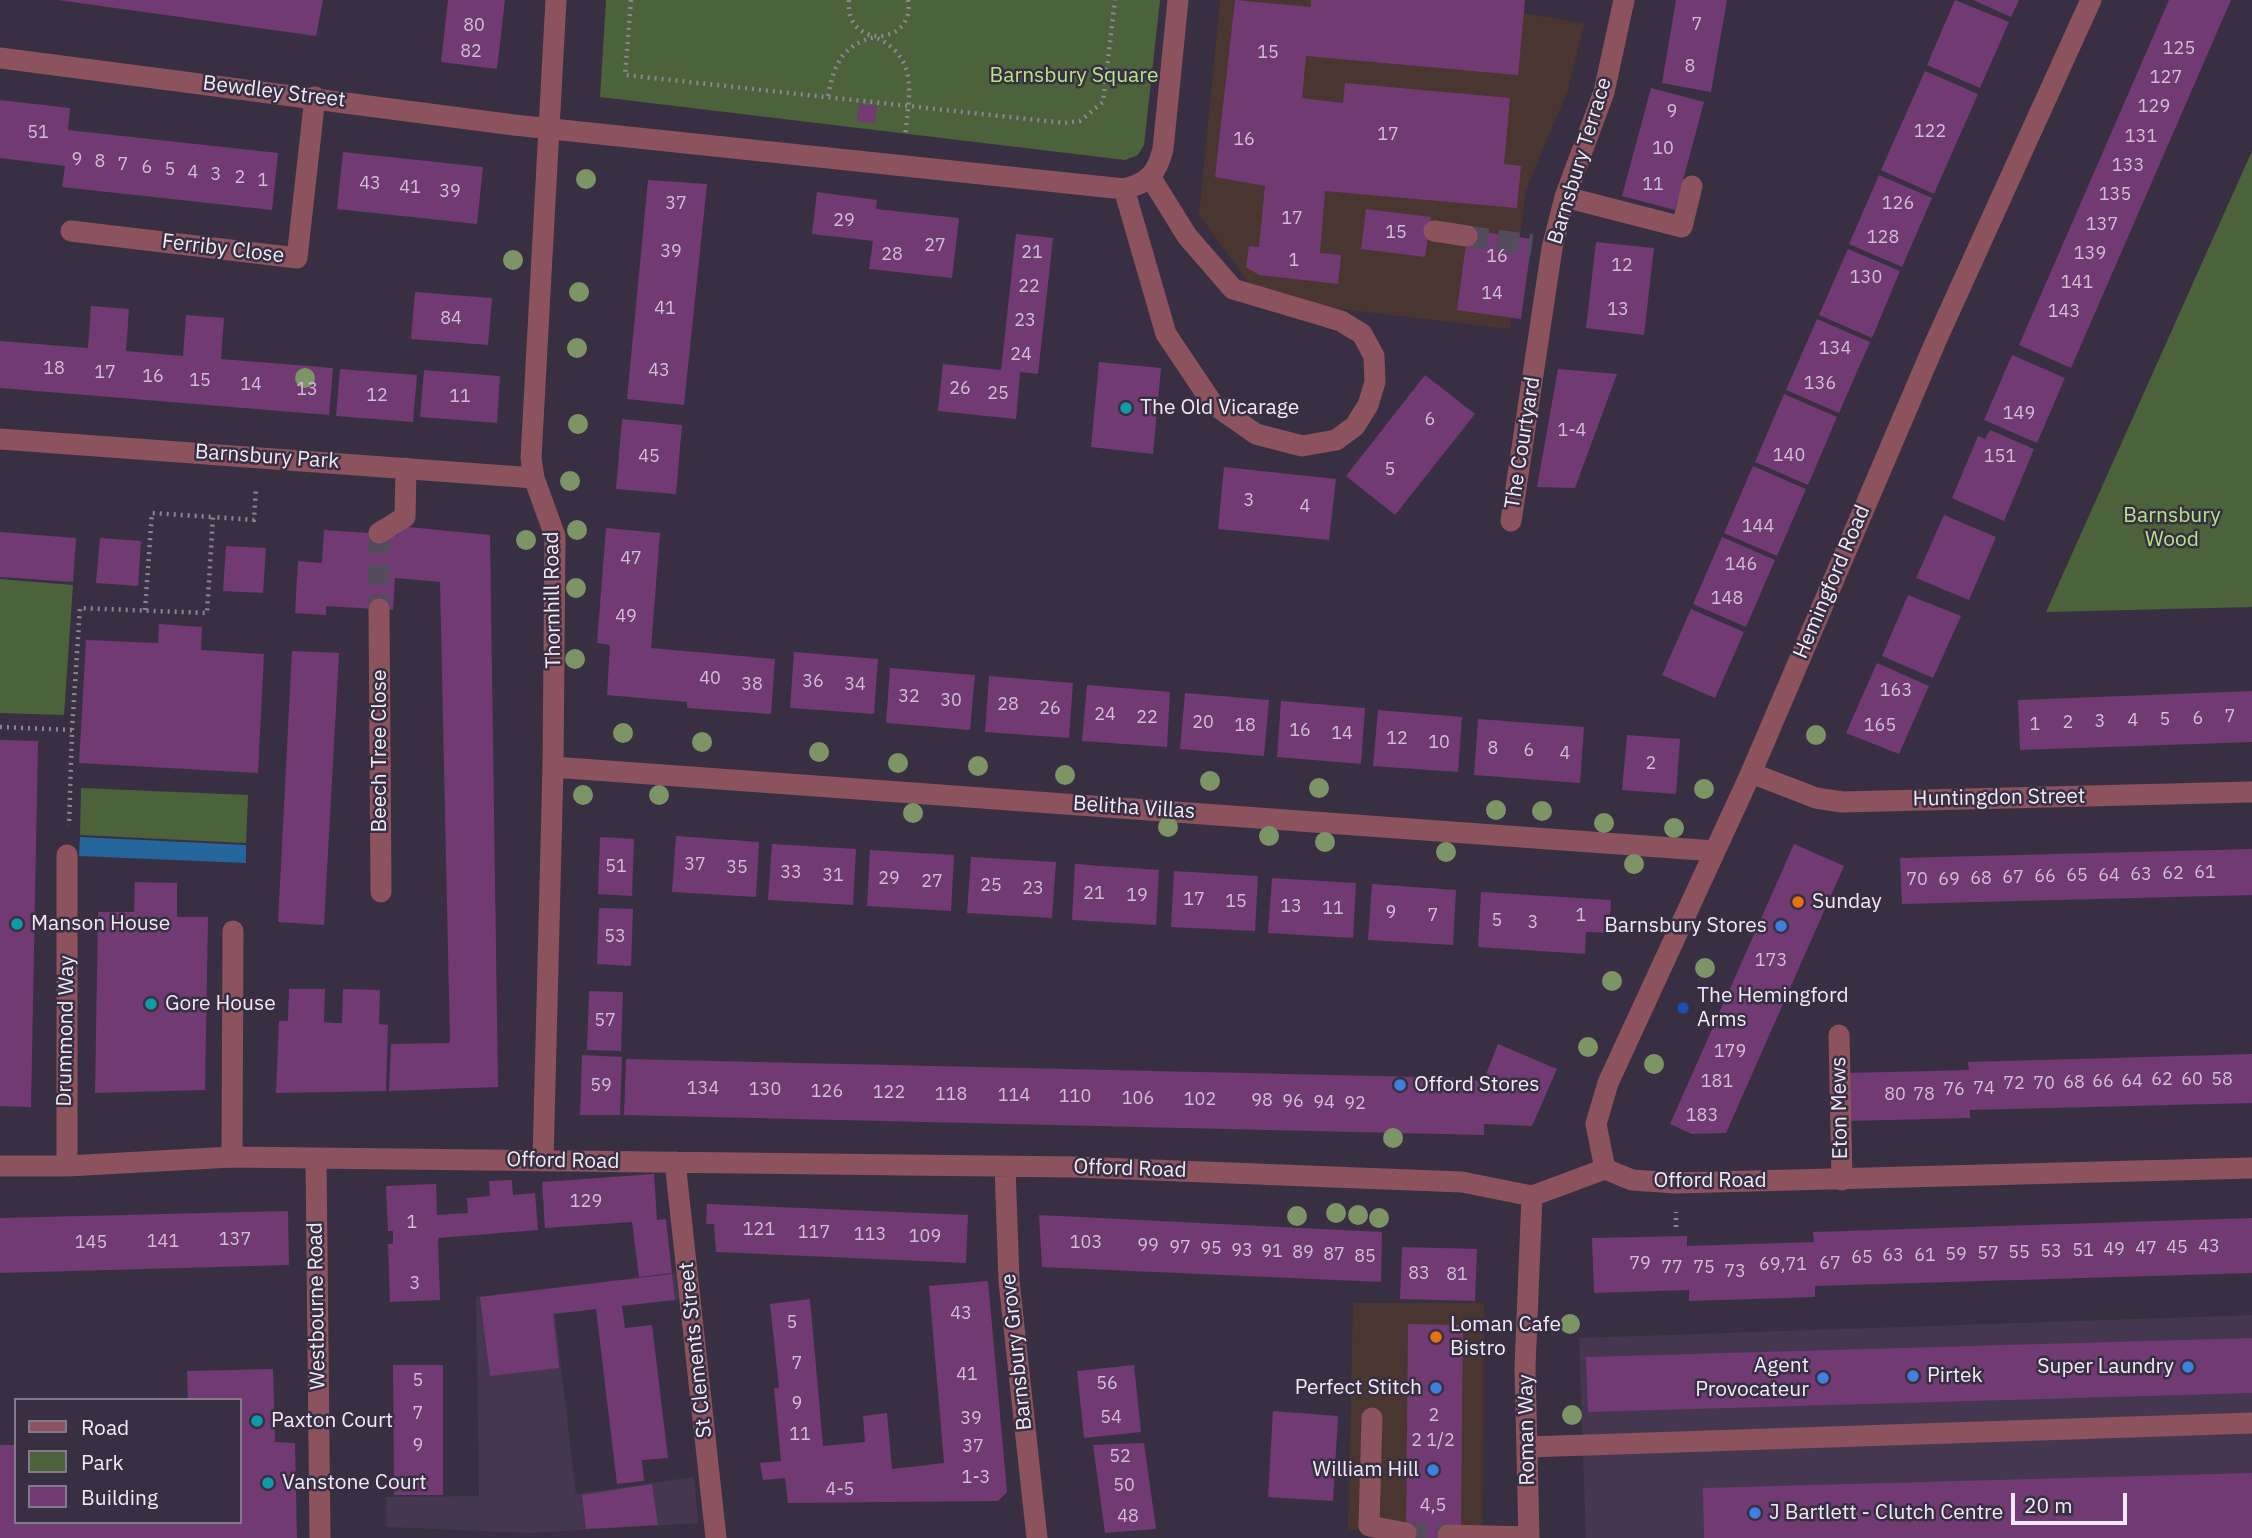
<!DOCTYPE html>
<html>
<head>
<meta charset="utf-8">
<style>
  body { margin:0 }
  #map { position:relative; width:2252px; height:1538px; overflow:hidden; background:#392f42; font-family:"IBM Plex Sans",sans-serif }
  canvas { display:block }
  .legend { position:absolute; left:14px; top:1398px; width:228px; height:126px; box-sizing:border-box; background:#392f42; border:2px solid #827a8a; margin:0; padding:9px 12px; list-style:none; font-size:21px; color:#f0eaf6 }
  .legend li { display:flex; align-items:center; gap:14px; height:35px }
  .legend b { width:35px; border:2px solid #827a8a }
  .scale { position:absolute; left:2011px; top:1493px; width:116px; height:32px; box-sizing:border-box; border:4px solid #f0eaf6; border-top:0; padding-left:9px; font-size:21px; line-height:24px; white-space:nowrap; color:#f0eaf6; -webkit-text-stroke:5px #392f42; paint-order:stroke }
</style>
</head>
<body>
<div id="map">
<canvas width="2252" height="1538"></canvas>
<ul class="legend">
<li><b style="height:9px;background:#8c535e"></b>Road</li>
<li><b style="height:19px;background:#4c623a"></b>Park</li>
<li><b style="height:19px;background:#713a72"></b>Building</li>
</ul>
<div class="scale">20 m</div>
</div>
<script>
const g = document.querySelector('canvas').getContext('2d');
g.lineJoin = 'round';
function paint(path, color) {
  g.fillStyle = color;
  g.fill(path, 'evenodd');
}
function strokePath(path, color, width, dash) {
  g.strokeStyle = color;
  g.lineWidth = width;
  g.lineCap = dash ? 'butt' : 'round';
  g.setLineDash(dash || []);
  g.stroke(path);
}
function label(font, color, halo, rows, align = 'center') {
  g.font = font + ' "IBM Plex Sans",sans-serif';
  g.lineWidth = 5;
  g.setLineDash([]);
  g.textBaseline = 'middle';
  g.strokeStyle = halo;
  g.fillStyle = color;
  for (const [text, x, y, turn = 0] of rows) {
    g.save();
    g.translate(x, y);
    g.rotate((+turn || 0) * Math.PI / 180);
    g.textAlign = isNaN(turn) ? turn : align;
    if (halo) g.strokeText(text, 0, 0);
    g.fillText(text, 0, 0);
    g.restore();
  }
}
paint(new Path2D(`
  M1220,0h235l129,24 -16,66 -43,102 -15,137 -211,-25 -51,-22 -49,-67z
  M1353,1303h131l-2,235h-62l-72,-9z`), '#4a3631');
paint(new Path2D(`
  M676,1273l3,26 -124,15 21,180 118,-17 4,46 -167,10 -144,-6 -1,-30 93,-1 -3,-199z
  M2252,1315v223h-666l-7,-200z`), '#44374f');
paint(new Path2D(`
  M606,0h554l-16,145 -6,10 -13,5 -525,-63z
  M2252,151v456l-206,5z
  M0,579l73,6 -9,130 -64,-2z
  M81,788l167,7 -2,48 -166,-8z`), '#4c623a');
paint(new Path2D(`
  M80,837l166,8v18l-167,-7z`), '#24659c');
paint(new Path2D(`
  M58,0h265l-7,36z
  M448,0h57l-8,69 -56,-7z
  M1235,0l76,7v-7h214l-7,75 -212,-19 -4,42 41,5 2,-20 165,15 -6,66 17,2 -4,42 -192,-17 -5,62 21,2 -3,29 -79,-9 -13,-8 3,-21 10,1 6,-61 -50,-9z
  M1676,0h51l-16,92 -49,-9z
  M1955,0l54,22 -29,66 -53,-23z
  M1973,0h46l-8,17z
  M2169,0h62l-160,368 -52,-23z
  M1925,71l53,23 -44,100 -53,-24z
  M1651,88l53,14 -29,108 -53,-14z
  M0,100l70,8 -2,22 210,23 -6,57 -210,-23 3,-21 -65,-8z
  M859,104l18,2 -2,17 -18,-2z
  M343,152l140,15 -6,57 -140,-15z
  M1879,175l53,23 -30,69 -53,-23z
  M648,180l59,4 -23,221 -57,-6z
  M817,192l60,8 -1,9 83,9 -7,60 -83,-9 4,-28 -61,-7z
  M1366,209l65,8 -6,40 -64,-8z
  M1468,230l64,9 -11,80 -64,-9z
  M1016,234l37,4 -15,136 -18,-2 -4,47 -78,-8 5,-47 58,6z
  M1596,242l58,6 -10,87 -58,-7z
  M1848,249l52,22 -28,67 -53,-23z
  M415,292l77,6 -4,47 -77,-6z
  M91,306l38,3 -3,42 57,5 3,-41 38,3 -3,41 112,9 -4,47 -329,-27v-47l88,7z
  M1817,319l53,23 -31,71 -53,-23z
  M2012,355l53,23 -28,65 -53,-23z
  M1099,362l62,6 -8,86 -62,-7z
  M340,369l77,6 -4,47 -77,-6z
  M1558,369l59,5 -42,114 -38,-1z
  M424,370l76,6 -3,47 -77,-6z
  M1425,375l50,39 -80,101 -49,-39z
  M1784,394l53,23 -29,68 -53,-23z
  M622,419l60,6 -6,69 -60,-5z
  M1990,430l44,19 -30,72 -52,-23 26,-62 7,3z
  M1753,466l53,23 -29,67 -53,-23z
  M1224,467l112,12 -7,61 -111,-11z
  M1944,515l52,22 -27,63 -53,-22z
  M398,526l92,9 8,552 -109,4 2,-47 59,-1 -10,-461 -45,-4 -2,32 -67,-4v9l-31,-2 3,-52 24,2 2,-33 74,5z
  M606,528l54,5 -9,115 124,11 -4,55 -84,-6v-6l-80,-7 3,-50 -13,-2z
  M0,532l76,6 -3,44 -73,-5z
  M1722,537l53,23 -29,67 -53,-23z
  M100,538l41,3 -3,45 -42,-3z
  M226,546l40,2 -3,45 -40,-2z
  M1908,595l53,21 -28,62 -51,-22z
  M1691,609l53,23 -29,66 -53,-23z
  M159,624l43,3 -1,23 63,4 -6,119 -179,-10 7,-123 72,3z
  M292,651l47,2 -15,272 -46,-3z
  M794,652l84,7 -4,55 -84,-6z
  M1877,663l52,23 -30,68 -53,-21z
  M890,668l85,7 -5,55 -84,-7z
  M989,676l84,7 -4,55 -84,-6z
  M1087,685l83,7 -3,55 -85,-6z
  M2252,691v51l-232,8 -2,-50z
  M1185,693l84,7 -5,56 -84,-7z
  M1281,701l84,7 -4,56 -84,-7z
  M1378,710l84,7 -4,55 -85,-6z
  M1478,719l106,8 -4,56 -106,-8z
  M1627,735l53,4 -4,55 -54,-4z
  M0,740l38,1 -7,366 -31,-1z
  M676,836l83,6 -3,55 -84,-5z
  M600,837l34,2 -2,57 -34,-2z
  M772,844l84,5 -3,56 -85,-5z
  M1794,844l50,22 -118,267 -34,1 -22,-10z
  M2252,849v46l-350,9 -2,-46z
  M870,850l84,5 -3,56 -84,-5z
  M971,857l85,5 -4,56 -85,-5z
  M1075,864l84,6 -3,55 -84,-5z
  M1174,871l84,5 -3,55 -84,-4z
  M1272,878l84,5 -3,55 -85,-5z
  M135,882l42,1v34h31l-3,173 -110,3 3,-181h36z
  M1372,884l84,6 -3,55 -85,-5z
  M1481,892l130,8 -2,33 -23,-1 -1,22 -107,-7z
  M599,908l34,1 -2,57 -34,-2z
  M289,989h36l-1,33 9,1h9l1,-34 37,1 -1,34 9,1 -2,66 -110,2 3,-72h9z
  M589,991l34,1 -2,59 -34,-1z
  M1498,1044l59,25 -25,57 -48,-2v11l-860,-20 2,-56 838,19 19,4z
  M2252,1054v49l-282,7v8l-121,3 -1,-48 121,-3 -1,-8z
  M582,1055l40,2 -2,58h-40z
  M654,1174l3,46 9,-1 6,54 -33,4 -7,-55 -87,6 -3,-46z
  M512,1180l1,15 22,-2 3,37 -100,8 2,62 -50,2 -2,-58h5v-13h-5l-2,-45 50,-2 1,31 31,-2 -1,-15 23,-2 -1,-15z
  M707,1204l261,11 -2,48 -250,-11 -2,-28h-8z
  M288,1211l1,54 -289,8v-55z
  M1039,1215l343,17 -1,50 -339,-15z
  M2252,1218v55l-437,13v11l-126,4v-11l-95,3 -2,-55 95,-2v10l63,-2 64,-2 -1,-10z
  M1402,1247l75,2 -2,52 -75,-2z
  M672,1274l3,26 -53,6 3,22 27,-3 16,133 -26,2 2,21 -27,3 -21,-175 -43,5 6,54 -69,8 -10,-79z
  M988,1281l19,211 -9,9 -210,2 -3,-25 -22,2 -3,-17 21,-2 -7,-73h5l-9,-84 40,-5 13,147 42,-4 -2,-26 24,-3 5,56 52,-6 -15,-177z
  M1408,1324l55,1 -2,200 -14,-1 1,14h-42z
  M2252,1338v55l-664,19 -2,-55z
  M393,1365h50v130h-49z
  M1134,1365l7,67 -57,6 -7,-67z
  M273,1369l2,73 20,1 2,95h-297v-93h16v77h224v-122h-52l-1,-29z
  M1273,1411l65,5 -5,85 -65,-4z
  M1144,1443l12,86 -51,4 -12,-88z
  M2252,1473v65h-548l-1,-50z
  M652,1484l6,41 -72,4 -4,-34z`), '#713a72');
strokePath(new Path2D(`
  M1467,236l65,9
  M379,533v76
  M1406,1533l42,2`), '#544b5d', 21, [21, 10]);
strokePath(new Path2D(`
  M631,0l-6,75 439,48 16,-2 23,-19 12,-102
  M849,0c-5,50 67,46 59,0
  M828,96c6,-32 14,-51 47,-59 45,21 34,58 30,100
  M145,610l7,-97 61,4
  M0,727l72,3 -3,96
  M72,730l8,-122 127,5 6,-96 41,3 2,-32
  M1676,1227v-15`), '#8d8595', 4.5, [2, 5]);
strokePath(new Path2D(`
  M0,58l514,67 610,64c25,-6 33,-16 39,-40l15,-149
  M1124,189l42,145 47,70 43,30 46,12 34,-6 19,-14 13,-21 7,-23 -1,-26 -12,-22 -21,-13 -108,-32 -46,-53 -36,-58
  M1565,197l117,30 10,-41
  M71,231l226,27 18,-161
  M1434,231l33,5
  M0,439l534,39
  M1511,521l41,-273 13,-51 39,-105 20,-92
  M379,533l26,-16 1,-49
  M379,609l2,283
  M553,767l1162,84
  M1751,773l65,25 26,4 410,-10
  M1839,1035l3,145
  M232,1157l1,-226
  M316,1158l4,380
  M543,1161l10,-394 2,-231 -21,-58 -3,-20 25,-458
  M675,1162l41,376
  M0,1166h67l165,-9 844,10 386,15 70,14 73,-27 27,11 44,3 576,-15
  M67,1166v-311
  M1005,1166l4,115 28,257
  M1605,1169l-9,-45 12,-41 143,-310 184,-430 156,-343
  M1372,1418l-3,108 37,7
  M1527,1447l725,-24
  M1448,1535l81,2
  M1529,1538l-4,-171 7,-171`), '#8c535e', 21);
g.fillStyle = '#7c9466';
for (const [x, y] of [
  [586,179],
  [513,260],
  [579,292],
  [577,348],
  [305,378],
  [578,424],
  [570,481],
  [577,530],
  [526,540],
  [576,588],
  [575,659],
  [623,733],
  [1816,735],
  [702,742],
  [819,752],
  [898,763],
  [978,766],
  [1065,775],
  [1210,781],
  [1319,788],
  [1704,789],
  [583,795],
  [659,795],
  [1496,810],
  [1542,811],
  [913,813],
  [1604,823],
  [1168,827],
  [1674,828],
  [1269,836],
  [1325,842],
  [1446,852],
  [1634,864],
  [1705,968],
  [1612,981],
  [1588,1047],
  [1654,1064],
  [1393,1138],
  [1336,1213],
  [1358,1215],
  [1297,1216],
  [1379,1218],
  [1570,1324],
  [1572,1415]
]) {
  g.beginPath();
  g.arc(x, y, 10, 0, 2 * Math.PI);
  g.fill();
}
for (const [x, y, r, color] of [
  [1126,408,7,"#0f9aa8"],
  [1798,902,7,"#e8710a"],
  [17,924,7,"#0f9aa8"],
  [1781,926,7,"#3f7fe0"],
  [151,1004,7,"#0f9aa8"],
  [1683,1008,7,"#1a4fb4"],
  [1400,1085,7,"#3f7fe0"],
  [1436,1337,7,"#e8710a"],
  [2188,1367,7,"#3f7fe0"],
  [1913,1376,7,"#3f7fe0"],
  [1823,1378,7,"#3f7fe0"],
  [1436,1388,7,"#3f7fe0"],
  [257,1421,7,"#0f9aa8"],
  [1433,1470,7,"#3f7fe0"],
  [268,1483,7,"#0f9aa8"],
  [1755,1513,7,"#3f7fe0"]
]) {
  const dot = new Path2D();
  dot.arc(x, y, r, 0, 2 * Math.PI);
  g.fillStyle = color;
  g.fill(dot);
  strokePath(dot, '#392f42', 2.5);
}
label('18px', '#d0bed5', null, [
  ["7",1697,25],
  ["80",474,26],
  ["125",2179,49],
  ["82",471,52],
  ["15",1268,53],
  ["8",1690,67],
  ["127",2166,78],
  ["129",2154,107],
  ["9",1672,112],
  ["122",1930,132],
  ["51",38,133],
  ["17",1388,135],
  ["131",2141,137],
  ["16",1244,140],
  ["10",1663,149],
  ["9",77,160],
  ["8",100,162],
  ["7",123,165],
  ["133",2128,166],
  ["6",147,168],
  ["5",170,170],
  ["4",193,173],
  ["3",216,175],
  ["2",240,178],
  ["1",263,181],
  ["43",370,184],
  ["11",1653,185],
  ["41",410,188],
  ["39",450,192],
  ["135",2115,195],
  ["37",676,204],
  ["126",1898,204],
  ["17",1292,219],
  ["29",844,221],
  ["137",2102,225],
  ["15",1396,233],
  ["128",1883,238],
  ["27",935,246],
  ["39",671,252],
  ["21",1032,253],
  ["139",2090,254],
  ["28",892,255],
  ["16",1497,257],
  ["1",1294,261],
  ["12",1622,266],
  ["130",1866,278],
  ["141",2077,283],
  ["22",1029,287],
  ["14",1492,294],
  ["41",665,309],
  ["13",1618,310],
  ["143",2064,312],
  ["84",451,319],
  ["23",1025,321],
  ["134",1835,349],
  ["24",1021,355],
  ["18",54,369],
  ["43",659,371],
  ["17",105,373],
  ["16",153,377],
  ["15",200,381],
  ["136",1820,384],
  ["14",251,385],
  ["26",960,389],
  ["13",307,390],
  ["25",998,394],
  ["12",377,396],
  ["11",460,397],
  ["149",2019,414],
  ["6",1430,420],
  ["1-4",1572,431],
  ["140",1789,456],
  ["45",649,457],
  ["151",2000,457],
  ["5",1390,470],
  ["3",1249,501],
  ["4",1305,507],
  ["144",1758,527],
  ["47",631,559],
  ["146",1741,565],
  ["148",1727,599],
  ["49",626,617],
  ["40",710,679],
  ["36",813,682],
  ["38",752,685],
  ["34",855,685],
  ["163",1896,691],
  ["32",909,697],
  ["30",951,701],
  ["28",1008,705],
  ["26",1050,709],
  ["24",1105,715],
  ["7",2230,717],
  ["22",1147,718],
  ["6",2198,719],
  ["5",2165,720],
  ["4",2133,721],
  ["3",2100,722],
  ["20",1203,723],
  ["2",2068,723],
  ["1",2035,725],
  ["18",1245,726],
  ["165",1880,726],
  ["16",1300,731],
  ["14",1342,734],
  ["12",1397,739],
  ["10",1439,743],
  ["8",1493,749],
  ["6",1529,751],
  ["4",1565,754],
  ["2",1651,764],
  ["37",695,865],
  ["51",616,867],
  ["35",737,868],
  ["33",791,873],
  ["61",2205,873],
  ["62",2173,874],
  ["63",2141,875],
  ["31",833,876],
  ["65",2077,876],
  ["64",2109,876],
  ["66",2045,877],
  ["67",2013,878],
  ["29",889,879],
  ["68",1981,879],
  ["70",1917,880],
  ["69",1949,880],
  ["27",932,882],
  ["25",991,886],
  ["23",1033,889],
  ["21",1094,894],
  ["19",1137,896],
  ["17",1194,900],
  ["15",1236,902],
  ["13",1291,907],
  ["11",1333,909],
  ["9",1391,913],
  ["7",1433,916],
  ["1",1581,916],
  ["5",1497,921],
  ["3",1533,923],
  ["53",615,937],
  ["173",1771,961],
  ["57",605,1021],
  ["179",1730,1052],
  ["62",2162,1080],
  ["60",2192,1080],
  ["58",2222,1080],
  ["181",1717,1082],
  ["66",2103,1082],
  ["64",2132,1082],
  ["68",2074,1083],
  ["72",2014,1084],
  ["70",2044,1084],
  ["59",601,1086],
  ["134",703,1089],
  ["74",1984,1089],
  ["130",765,1090],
  ["76",1954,1090],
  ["126",827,1092],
  ["122",889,1093],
  ["118",951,1095],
  ["80",1895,1095],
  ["78",1924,1095],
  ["114",1014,1096],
  ["110",1075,1097],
  ["106",1138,1099],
  ["102",1200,1100],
  ["98",1262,1101],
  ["96",1293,1102],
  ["94",1324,1103],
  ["92",1355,1104],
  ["183",1702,1116],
  ["129",586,1202],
  ["1",412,1223],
  ["121",759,1230],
  ["117",814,1233],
  ["113",870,1235],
  ["109",925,1237],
  ["137",235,1240],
  ["141",163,1242],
  ["145",91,1243],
  ["103",1086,1243],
  ["99",1148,1246],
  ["43",2209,1247],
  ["97",1180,1248],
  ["45",2177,1248],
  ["95",1211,1249],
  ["47",2146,1249],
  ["49",2114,1250],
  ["93",1242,1251],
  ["51",2083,1251],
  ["91",1272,1252],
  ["53",2051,1252],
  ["89",1303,1253],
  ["55",2019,1253],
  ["57",1988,1254],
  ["87",1334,1255],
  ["59",1956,1255],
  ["63",1893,1256],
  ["61",1925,1256],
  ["85",1365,1257],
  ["65",1862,1258],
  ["79",1640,1264],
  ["67",1830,1264],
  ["69,71",1783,1265],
  ["77",1672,1268],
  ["75",1704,1268],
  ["73",1735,1272],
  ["83",1419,1274],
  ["81",1457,1275],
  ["3",415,1284],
  ["43",961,1314],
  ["5",792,1323],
  ["7",797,1364],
  ["41",967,1375],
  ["5",418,1381],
  ["56",1107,1384],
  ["9",797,1404],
  ["7",418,1414],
  ["2",1434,1416],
  ["54",1111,1418],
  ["39",971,1419],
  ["11",800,1435],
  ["2 1/2",1433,1441],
  ["9",418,1446],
  ["37",973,1447],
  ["52",1120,1457],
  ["1-3",976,1478],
  ["50",1124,1486],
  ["4-5",840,1490],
  ["4,5",1433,1506],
  ["48",1128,1517]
]);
label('21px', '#b3e784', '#392f42', [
  ["Barnsbury Square",1074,76],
  ["Barnsbury",2172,516],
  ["Wood",2172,540]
]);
label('21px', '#f0eaf6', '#392f42', [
  ["Bewdley Street",274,92,7],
  ["Barnsbury Terrace",1580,161,-73],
  ["Ferriby Close",223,249,7],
  ["The Courtyard",1523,443,-81],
  ["Barnsbury Park",267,457,4],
  ["Hemingford Road",1832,582,-67],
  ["Thornhill Road",553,600,-91],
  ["Beech Tree Close",380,751,-90],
  ["Huntingdon Street",1999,798,-1],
  ["Belitha Villas",1134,808,4],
  ["Drummond Way",66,1031,-89],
  ["Eton Mews",1840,1108,-91],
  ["Offord Road",563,1161,1],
  ["Offord Road",1130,1169,2],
  ["Offord Road",1710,1181],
  ["Westbourne Road",317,1306,-91],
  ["St Clements Street",696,1350,-96],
  ["Barnsbury Grove",1017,1352,-96],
  ["Roman Way",1527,1430,-91]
]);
label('21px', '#f0eaf6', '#392f42', [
  ["The Old Vicarage",1140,408],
  ["Sunday",1812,902],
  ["Manson House",31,924],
  ["Barnsbury Stores",1767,926,"right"],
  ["The Hemingford",1697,996],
  ["Arms",1697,1020],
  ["Gore House",165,1004],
  ["Offord Stores",1414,1085],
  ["Loman Cafe",1450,1325],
  ["Bistro",1450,1349],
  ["Agent",1809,1366,"right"],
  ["Provocateur",1809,1390,"right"],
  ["Super Laundry",2174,1367,"right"],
  ["Pirtek",1927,1376],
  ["Perfect Stitch",1422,1388,"right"],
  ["Paxton Court",271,1421],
  ["William Hill",1419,1470,"right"],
  ["Vanstone Court",282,1483],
  ["J Bartlett - Clutch Centre",1769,1513]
], 'left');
</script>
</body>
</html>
